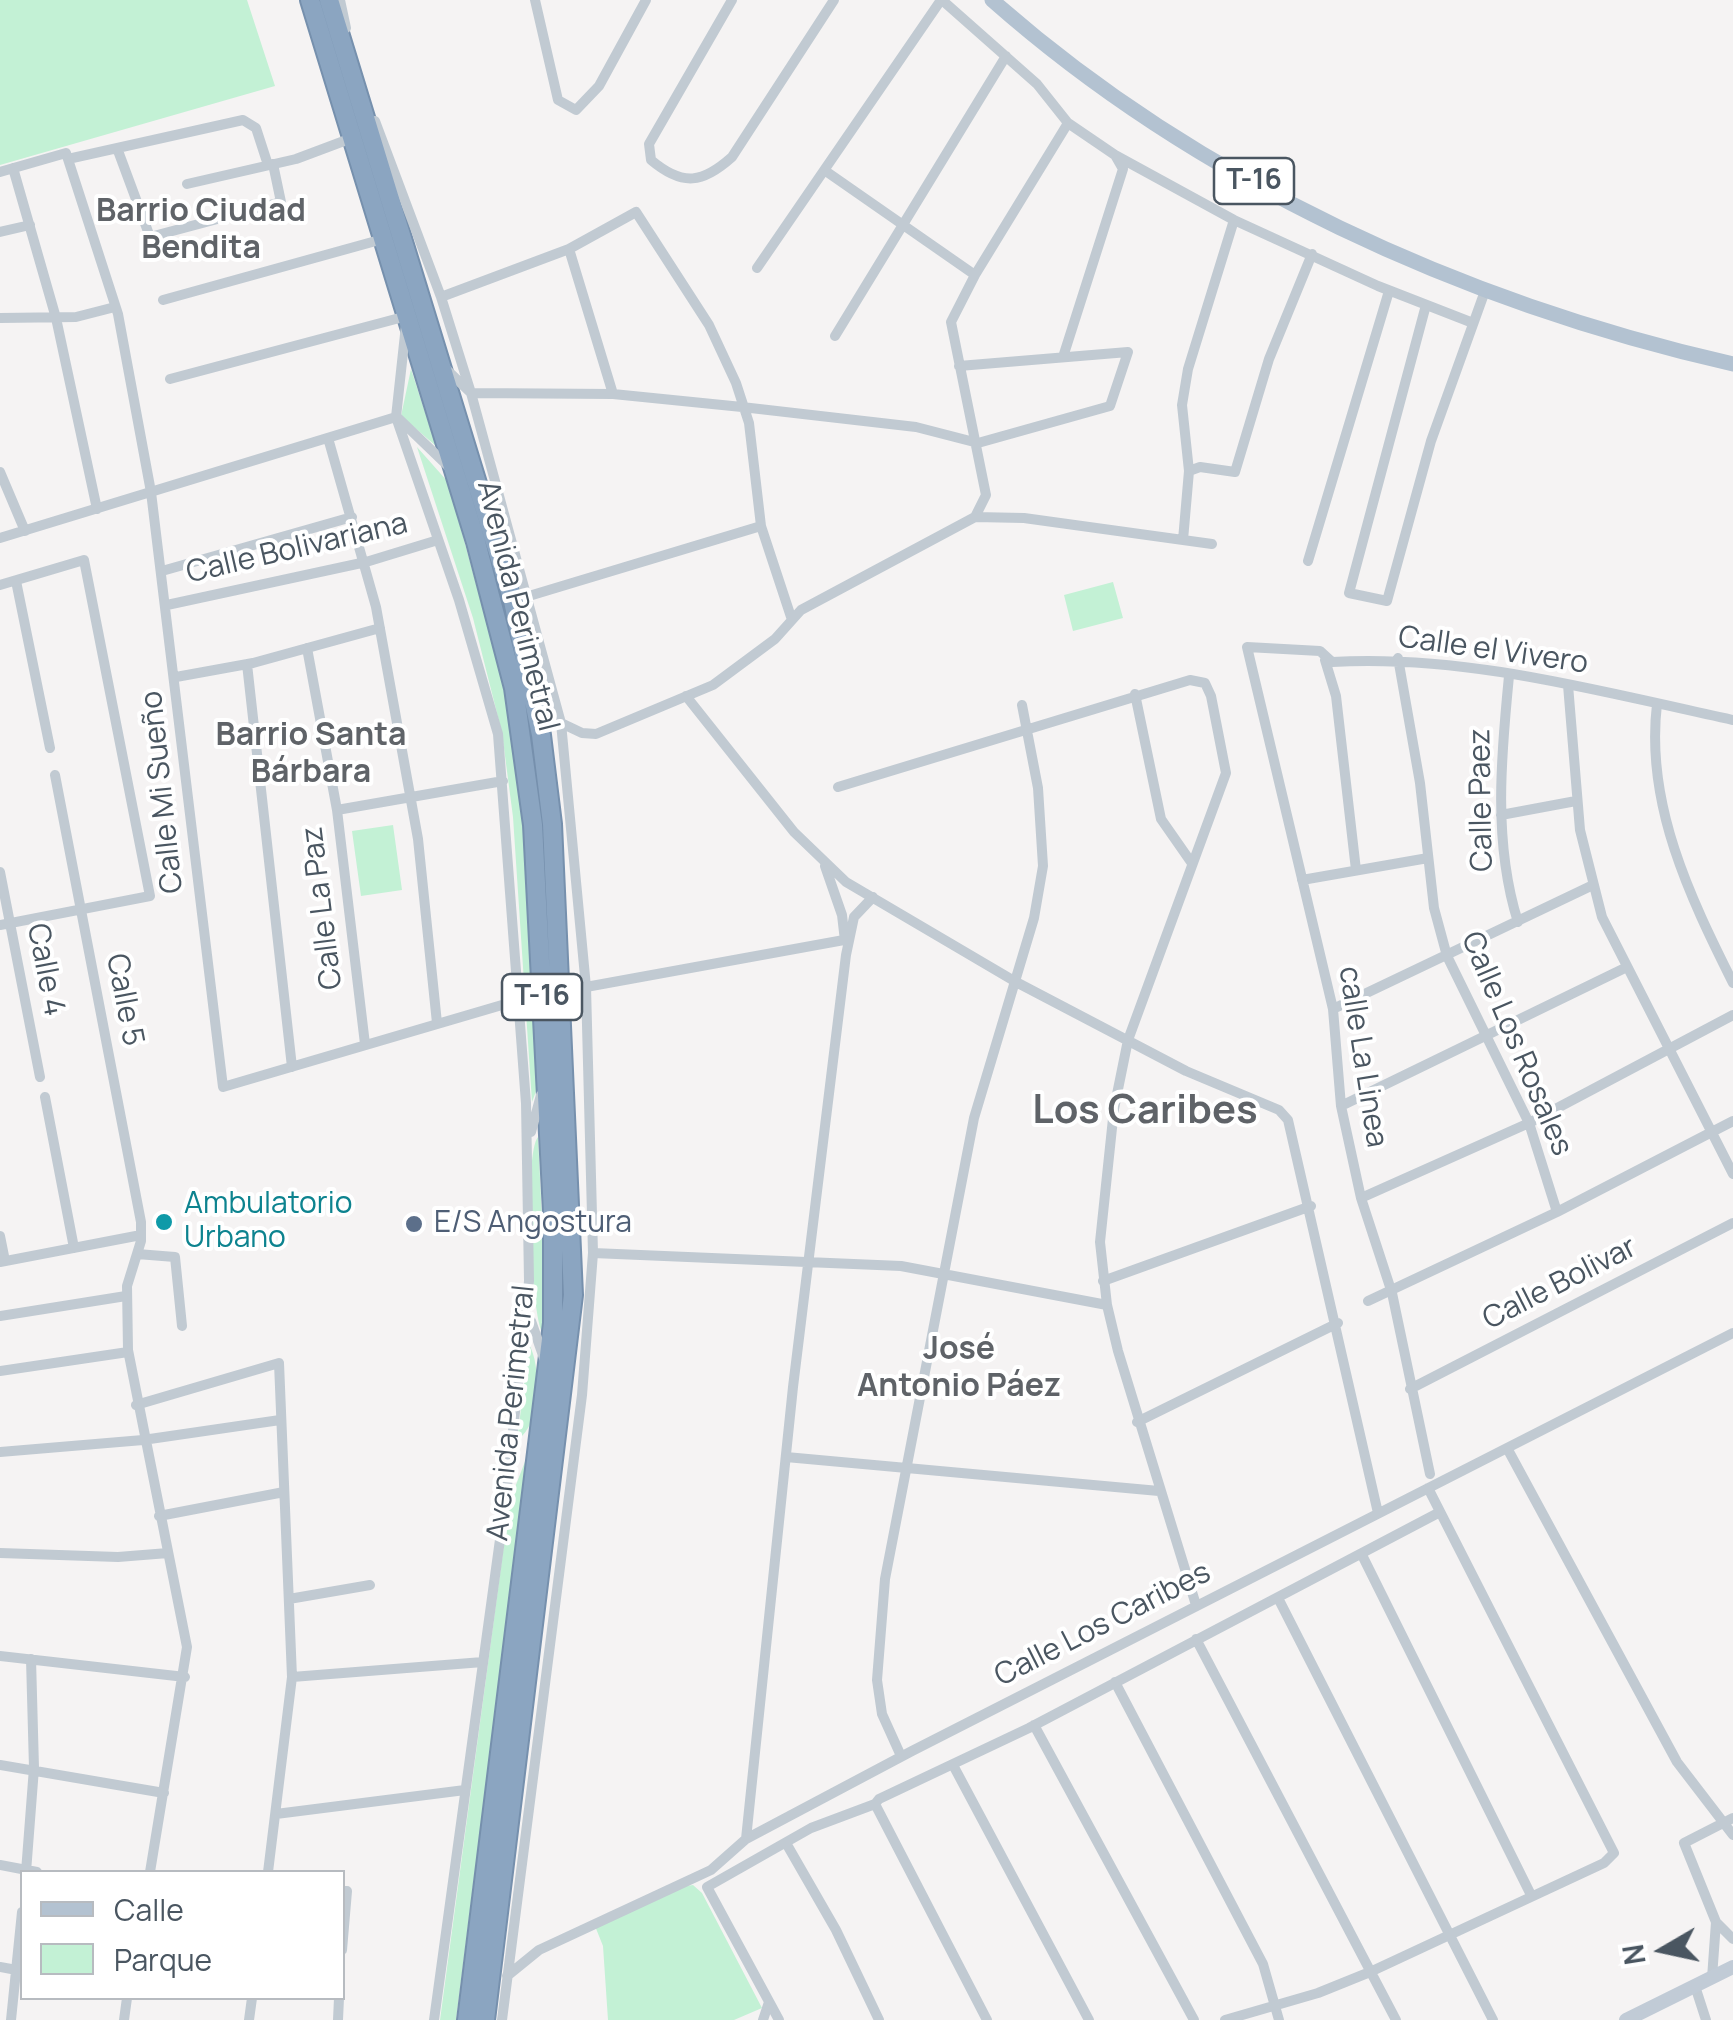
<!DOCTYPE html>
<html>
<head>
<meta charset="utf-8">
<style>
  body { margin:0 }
  #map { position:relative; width:1733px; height:2020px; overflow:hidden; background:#f5f3f3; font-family:Manrope,sans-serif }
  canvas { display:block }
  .legend { position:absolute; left:20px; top:1870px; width:325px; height:130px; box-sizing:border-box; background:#fff; border:2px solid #b7bbc0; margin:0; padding:12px 18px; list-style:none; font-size:30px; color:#4a5661 }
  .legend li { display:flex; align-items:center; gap:20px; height:50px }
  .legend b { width:50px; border:2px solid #b7bbc0 }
  .north { position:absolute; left:1613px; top:1900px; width:100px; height:100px; -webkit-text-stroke:8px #fff; paint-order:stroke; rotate:261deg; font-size:28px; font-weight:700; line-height:40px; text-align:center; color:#4a5661 }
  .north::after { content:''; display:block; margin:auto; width:35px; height:45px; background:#4a5661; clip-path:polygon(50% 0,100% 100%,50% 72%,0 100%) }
</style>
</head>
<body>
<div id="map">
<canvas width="1733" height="2020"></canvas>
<ul class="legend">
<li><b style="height:12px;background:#b3c2d1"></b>Calle</li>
<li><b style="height:28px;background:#c3f1d5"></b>Parque</li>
</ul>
<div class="north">N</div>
</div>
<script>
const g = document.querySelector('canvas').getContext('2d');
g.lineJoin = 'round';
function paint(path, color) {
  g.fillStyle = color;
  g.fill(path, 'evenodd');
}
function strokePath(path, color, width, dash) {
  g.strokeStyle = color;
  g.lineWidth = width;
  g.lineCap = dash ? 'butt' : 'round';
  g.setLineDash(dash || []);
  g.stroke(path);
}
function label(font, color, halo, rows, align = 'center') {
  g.font = font + ' Manrope,sans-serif';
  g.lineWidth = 8;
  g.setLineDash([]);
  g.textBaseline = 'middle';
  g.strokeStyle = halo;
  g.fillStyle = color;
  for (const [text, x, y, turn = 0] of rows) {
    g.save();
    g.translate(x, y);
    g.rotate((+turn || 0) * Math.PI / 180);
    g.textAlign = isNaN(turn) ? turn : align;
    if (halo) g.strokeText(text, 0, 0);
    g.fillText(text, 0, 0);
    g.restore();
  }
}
paint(new Path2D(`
  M0,0h247l28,86 -275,79z
  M411,369l25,77 -35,-30z
  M417,447l31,35 55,200 18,108 17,296 -6,16 -19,-285 -11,-84 -29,-115z
  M1113,582l10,36 -50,13 -9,-36z
  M393,825l9,65 -41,6 -9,-65z
  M538,1137l7,143 -3,52c-11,-22 -18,-179 -4,-195z
  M529,1344c12,22 12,74 -7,92l-4,-3z
  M528,1454l-72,566h-16l70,-520z
  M693,1885l9,8 60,115 -28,12h-126l-5,-74 -8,-20 77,-38z`), '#c3f1d5');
const highway = new Path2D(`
  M310,0l166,542 38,146 19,137 20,387v111l-86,697
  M329,0l184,601 28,134 11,89 21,471 -88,725`);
strokePath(highway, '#7690ad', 22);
strokePath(new Path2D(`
  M340,0l6,28
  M535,0l23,100 18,10 23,-24 47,-86
  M732,0l-83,144 2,16c32,27 52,23 81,-3l102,-157
  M942,0l95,84 31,39 47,32 119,65 144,66 95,37
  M375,121l66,176 30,96 90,330 25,264 7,266 -11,142 -80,625
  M117,148l33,89 131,-35 -8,-38
  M68,159l175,-39 13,8 12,37
  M13,168l43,150 41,191
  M0,172l66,-19 52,161 33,178 72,595 296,-87
  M827,172l148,103
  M187,184l109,-25 56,-21
  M0,232l30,-7
  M569,249l44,145
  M757,268l184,-268
  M441,297l128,-48 67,-37 73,113 27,58 13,40 12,103 31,94
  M163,300l220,-61
  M1426,305l-77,288 38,8 44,-160 54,-150
  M0,318l76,-1 39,-10
  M835,336l171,-280
  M1063,357l60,-188 -8,-14
  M446,369l25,24 142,1 129,13 174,20 62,16 132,-37 18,-54 -169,14
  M170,379l237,-63 -11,101 63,183 39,134 28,369 3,178 -23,215 -72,524
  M397,417l53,51
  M328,438l48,169 42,232 19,184
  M1189,471l11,-4 35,5 34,-113 43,-105
  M0,472l25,59
  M975,517l11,-22 -35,-173 24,-47 93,-152
  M0,538l396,-121
  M1183,540l6,-69 -7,-66 6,-36 46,-149
  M1308,561l81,-270
  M162,571l190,-54
  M16,581l34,167
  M0,585l84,-25 66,336 -150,29
  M529,596l232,-70
  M167,605l199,-43 72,-22
  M307,648l30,162 28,234
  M1398,658l22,125 14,125 13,48 82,167 28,89
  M1325,660l11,36 20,174
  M247,664l45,403
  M1509,676c-8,81 -16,167 9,246
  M176,677l77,-14 127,-35
  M1568,685l12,145 22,87 131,257
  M1135,694l26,125 30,43
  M686,696l108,136 52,50 170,100 170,89 93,39 9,10 90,393
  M1657,704c-12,100 33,193 76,279
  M561,723l21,10 14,1 117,-49 62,-46 26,-29 174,-93 49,1 188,26
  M55,775l86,447v19l-14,45 1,64 59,297 -37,225
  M838,787l352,-107 15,3 6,13 15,77 -98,267 -14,69 -14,133 7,63 11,46 78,254
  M337,810l166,-29
  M1501,815l75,-14
  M825,866l17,49 3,26
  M0,872l40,205
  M1302,880l126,-22
  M586,987l258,-47
  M1333,1009l260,-124
  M45,1097l29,151
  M1341,1106l286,-139
  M531,1132l10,-37
  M1361,1198l168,-75 204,-108
  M0,1236l5,25
  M593,1253l308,13 206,39
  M137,1254l38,3 7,69
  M0,1262l141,-27
  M1103,1281l208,-75
  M1368,1301l189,-89 176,-91
  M0,1316l126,-20
  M531,1321l14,40
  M0,1371l128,-19
  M1410,1389l323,-166
  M136,1405l143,-42 13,314 -24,195
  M1137,1422l201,-99
  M1507,1448l170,314 56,73
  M0,1452l143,-12 137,-20
  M786,1457l373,34
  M1430,1474l-38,-181 -31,-95 -20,-92 -8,-97 -86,-362 73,4 12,11c134,-8 270,30 401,58
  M159,1516l125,-24
  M0,1553l118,4 50,-4
  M1362,1555l169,340
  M1278,1598l215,422
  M289,1599l81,-14
  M1196,1639l200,381
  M0,1656l185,21
  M292,1677l191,-15
  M1115,1682l148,282 16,56
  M1034,1725l160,295
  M901,1756l-19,-42 -5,-34 8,-101 89,-461 60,-200 9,-52 -5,-78 -16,-83
  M0,1765l164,28
  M953,1765l136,255
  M276,1814l189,-24
  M1733,1818l-49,25 32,79 17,17
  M746,1839l47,-452 53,-432 8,-38 19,-20
  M786,1843l50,87 43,90
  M0,1865l37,7
  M26,1872l8,-104 -3,-109
  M342,1891h5l-5,59
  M0,1967l22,4
  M507,1976l32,-26 172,-80 35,-31 166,-88 821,-418
  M1712,1978l4,-56
  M1695,1986l11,34
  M11,2020l11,-108
  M124,2020l3,-22
  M249,2020l3,-22
  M338,2020l1,-22
  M763,2020l6,-18
  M779,2020l-72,-133 104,-59 64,-24
  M987,2020l-112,-216 4,-5 150,-71 411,-216
  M1225,2020l93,-27 52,-21 234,-109 10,-10 -186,-365`), '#c1cad2', 10);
strokePath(new Path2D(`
  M1626,2020l107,-53`), '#c1cbd6', 14);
strokePath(new Path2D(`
  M992,0c207,183 473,303 741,364`), '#b3c2d1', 15);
strokePath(highway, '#8ba5c1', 18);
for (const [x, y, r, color] of [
  [164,1222,10,"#0f9aa8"],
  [414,1224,10,"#5c6f8a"]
]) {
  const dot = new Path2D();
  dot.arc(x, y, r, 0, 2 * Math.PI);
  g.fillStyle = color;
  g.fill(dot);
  strokePath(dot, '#fff', 4);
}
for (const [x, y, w] of [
  [1254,181,80],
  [542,997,80]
]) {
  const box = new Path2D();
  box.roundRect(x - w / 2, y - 23, w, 46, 8);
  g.fillStyle = '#fff';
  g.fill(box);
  strokePath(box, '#4a5661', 2.5);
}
label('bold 28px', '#4a5661', null, [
  ["T-16",1254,181],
  ["T-16",542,997]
]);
label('30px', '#4a5661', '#fff', [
  ["Calle Bolivariana",297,549,-13],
  ["Avenida Perimetral",517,606,76],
  ["Calle el Vivero",1493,651,8],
  ["Calle Mi Sueño",163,792,-96],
  ["Calle Paez",1482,800,-91],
  ["Calle La Paz",323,908,-97],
  ["Calle 4",45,970,79],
  ["Calle 5",124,1000,79],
  ["Calle Los Rosales",1516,1044,67],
  ["calle La Linea",1362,1057,81],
  ["Calle Bolivar",1560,1284,-27],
  ["Avenida Perimetral",512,1413,-84],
  ["Calle Los Caribes",1103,1625,-27]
]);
label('30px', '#0d838f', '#fff', [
  ["Ambulatorio",184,1205],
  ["Urbano",184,1239]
], 'left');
label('30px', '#4e5e75', '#fff', [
  ["E/S Angostura",434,1224]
], 'left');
label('bold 32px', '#5f6368', '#fff', [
  ["Barrio Ciudad",201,212],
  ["Bendita",201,249],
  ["Barrio Santa",311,736],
  ["Bárbara",311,773],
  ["José",959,1350],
  ["Antonio Páez",959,1387]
]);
label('bold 40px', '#5f6368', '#fff', [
  ["Los Caribes",1145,1112]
]);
</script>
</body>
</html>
